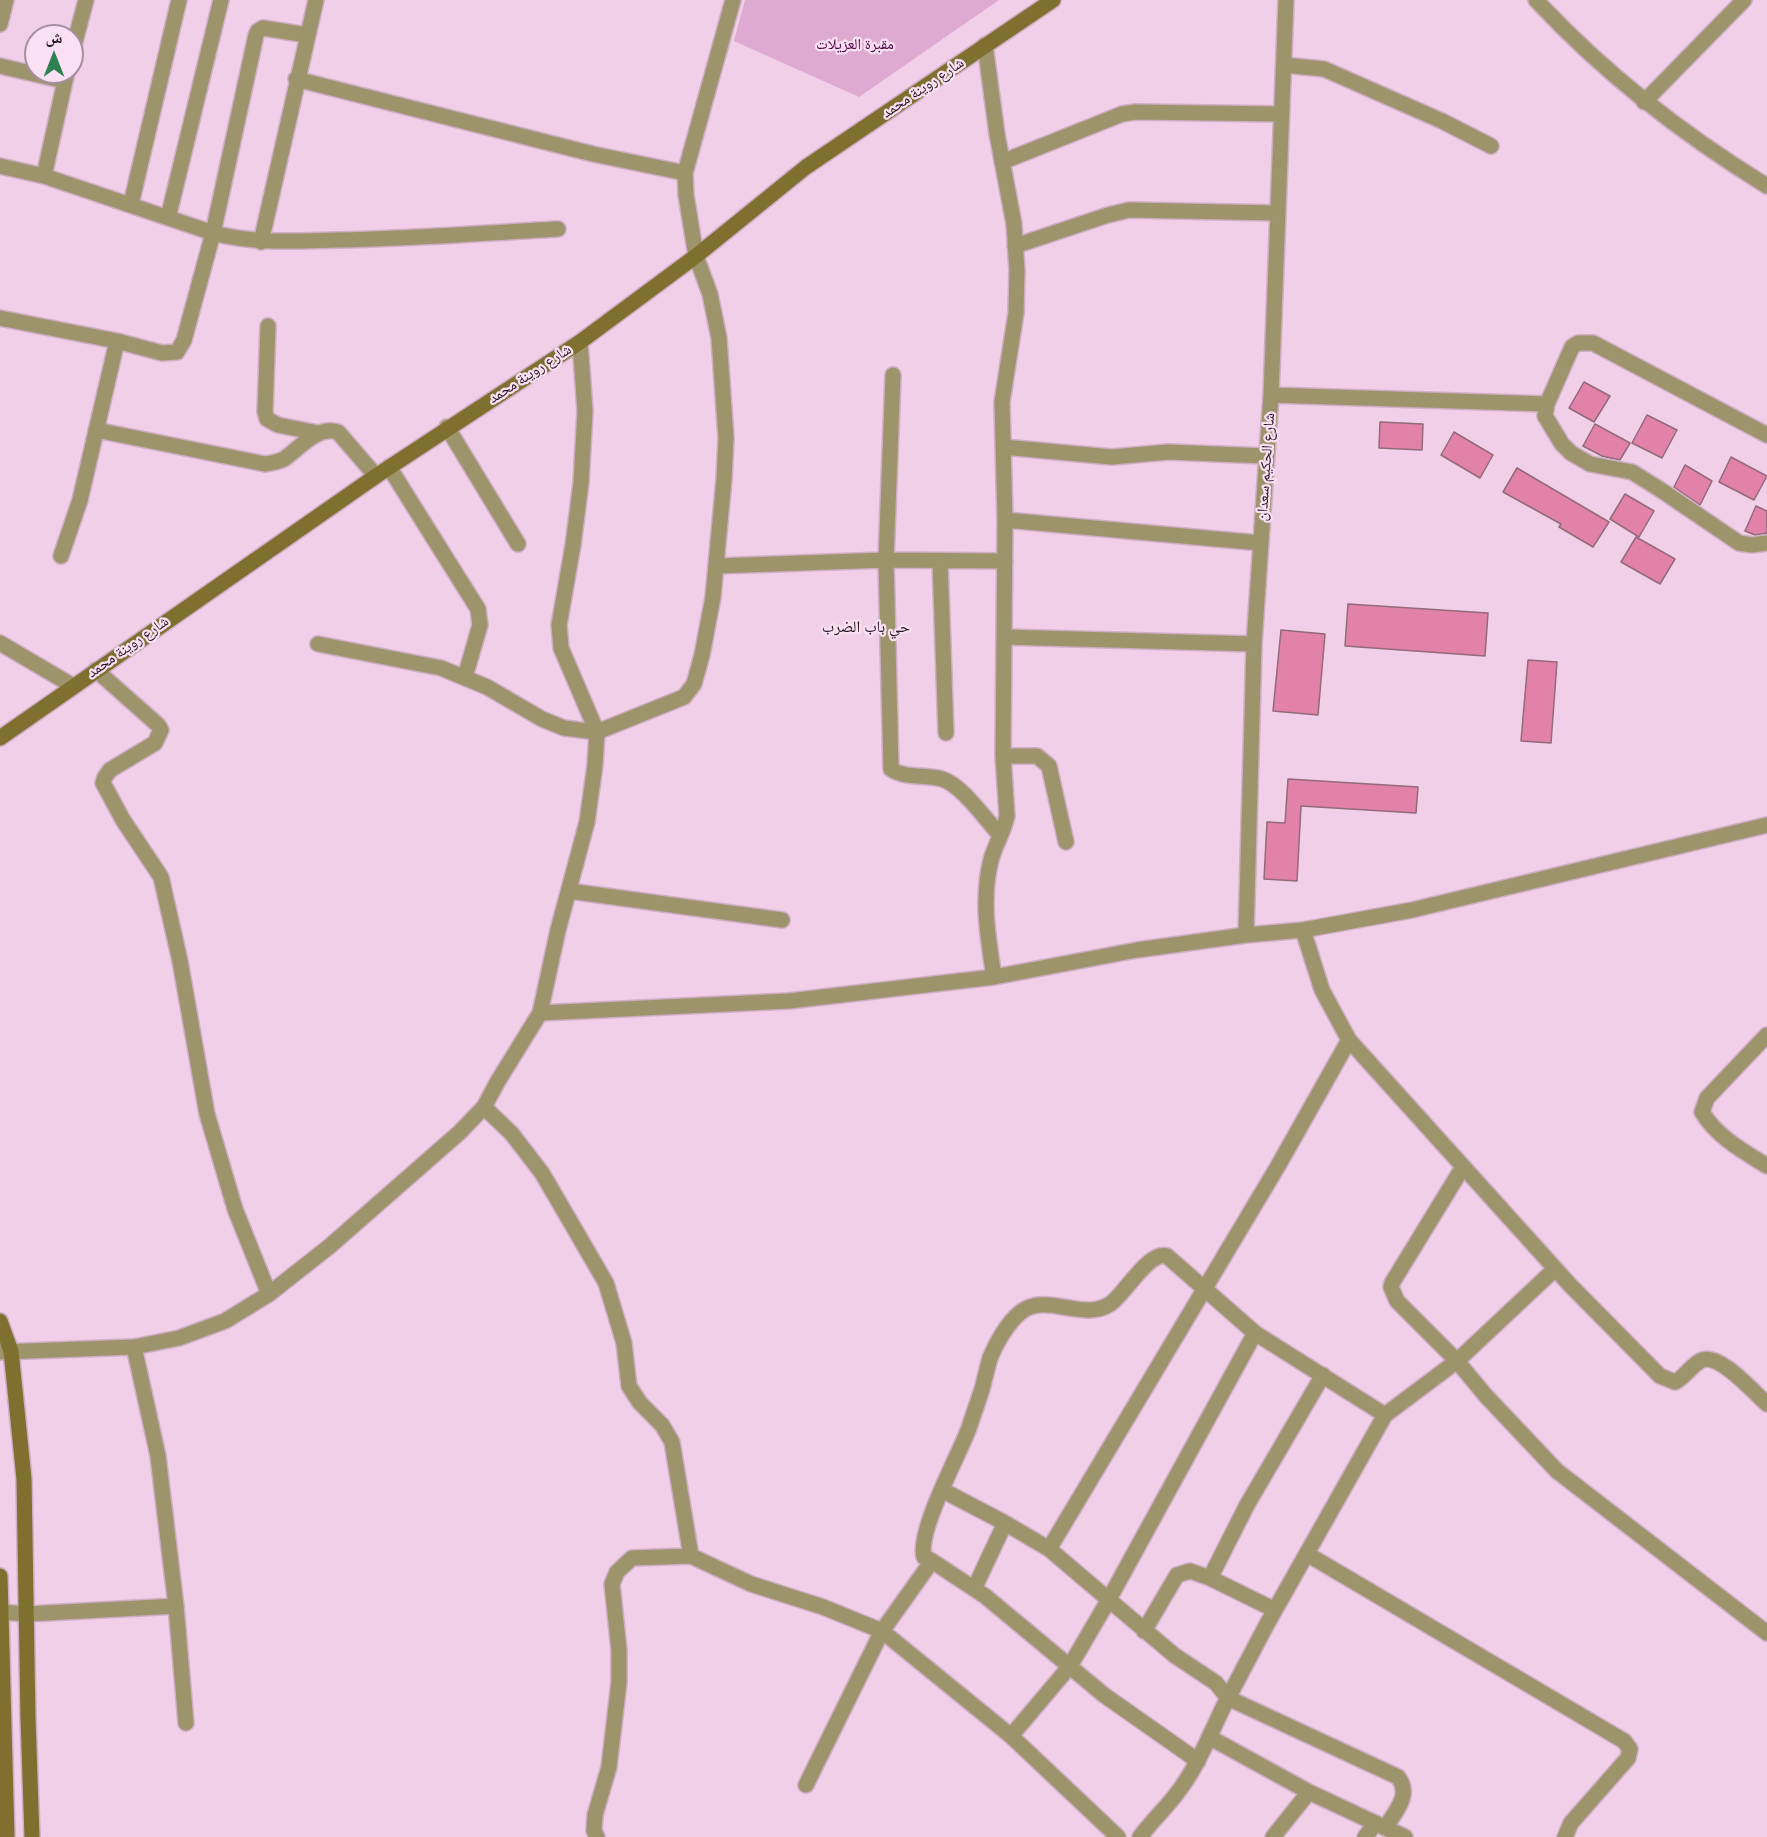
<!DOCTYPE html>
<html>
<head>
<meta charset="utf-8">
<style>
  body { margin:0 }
  #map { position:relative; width:1767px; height:1837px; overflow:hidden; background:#f2cfe8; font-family:Figtree,"Noto Naskh Arabic",sans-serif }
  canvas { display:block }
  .north { position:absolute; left:24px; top:24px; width:60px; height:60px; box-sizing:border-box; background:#fbdff3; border:2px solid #a48f9e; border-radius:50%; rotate:0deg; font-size:16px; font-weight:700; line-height:24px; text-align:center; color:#22161f }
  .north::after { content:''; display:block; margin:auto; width:21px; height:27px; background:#2c8052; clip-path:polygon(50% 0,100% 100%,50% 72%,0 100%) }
</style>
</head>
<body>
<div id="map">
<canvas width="1767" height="1837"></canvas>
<div class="north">ش</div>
</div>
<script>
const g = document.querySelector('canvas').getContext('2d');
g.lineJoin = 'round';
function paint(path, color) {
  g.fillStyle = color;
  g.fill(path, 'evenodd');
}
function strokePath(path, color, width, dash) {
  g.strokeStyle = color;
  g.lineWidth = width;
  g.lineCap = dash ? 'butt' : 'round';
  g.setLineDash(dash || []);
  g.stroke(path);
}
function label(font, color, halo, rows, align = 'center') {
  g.font = font + ' Figtree,"Noto Naskh Arabic",sans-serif';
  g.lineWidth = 4.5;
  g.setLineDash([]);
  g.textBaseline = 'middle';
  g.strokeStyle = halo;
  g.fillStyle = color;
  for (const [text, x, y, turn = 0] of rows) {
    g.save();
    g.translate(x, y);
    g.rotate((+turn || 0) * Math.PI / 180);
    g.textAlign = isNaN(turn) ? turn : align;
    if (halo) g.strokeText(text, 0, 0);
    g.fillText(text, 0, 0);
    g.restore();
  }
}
paint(new Path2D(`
  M745,0h254l-140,97 -125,-56z`), '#dfaad1');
const building = new Path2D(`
  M1584,382l26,14 -16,26 -25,-14z
  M1647,415l30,15 -15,28 -30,-15z
  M1380,422l43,2 -1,26 -43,-2z
  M1595,424l35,19 -10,17 -18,-4 -19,-10z
  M1454,432l39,23 -13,23 -39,-23z
  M1731,457l36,19 -13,24 -35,-18z
  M1685,465l27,16 -12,24 -26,-18z
  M1517,468l92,54 -16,25 -34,-20 2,-3 -58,-32z
  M1625,494l29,17 -15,26 -29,-18z
  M1756,506l11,5v22l-12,2 -10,-4z
  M1636,537l39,22 -15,25 -39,-22z
  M1348,604l140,9 -3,43 -140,-10z
  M1281,630l44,4 -7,81 -45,-4z
  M1528,660l29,2 -6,81 -30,-2z
  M1288,779l130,8 -2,26 -115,-7 -4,75 -33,-2 3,-57 18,1z`);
paint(building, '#e382a8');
strokePath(building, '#916b79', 1.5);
const street = new Path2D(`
  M1536,0c68,73 146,134 231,186
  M0,24l6,-24
  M985,45l12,89 17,90 3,47 -1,42 -14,89 3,118 -2,236h34l12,10 17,76
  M72,53l14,-53
  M1284,65l40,4 118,52 49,25
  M0,66l65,15
  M296,79l297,75 92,19
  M1644,102l100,-102
  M1002,162l120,-48 13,-2 146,2
  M0,166l44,10 169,57c43,11 81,8 124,7 74,-1 147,-7 221,-11
  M44,176l23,-104
  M131,204l48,-204
  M168,218l53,-218
  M261,242l55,-242
  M1015,246l93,-31 21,-5 148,3
  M0,318l117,23 45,12 15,-1 7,-12 29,-107 43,-198 2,-4 5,-3 44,7
  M268,326l-3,86 2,7 11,6 40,8
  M893,375l-7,185 5,209c14,10 35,5 51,10 20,6 44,41 58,56
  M1271,395l276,9
  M447,427l71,117
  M96,430l169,34c7,-1 13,-2 19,-5 15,-10 33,-34 54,-27l38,44
  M1767,435l-174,-92h-15l-6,4 -25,57 -2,12 17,28 9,9 19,11 42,8 29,18 78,53 13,2 15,-2
  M1003,447l109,10 56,-5 98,4
  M389,467l89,142 2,16 -15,52
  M1005,520l256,23
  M61,556l19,-56 37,-159
  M940,561l6,172
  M717,566l169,-6 119,1
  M1004,637l250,7
  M0,643l73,43
  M318,644l123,24 46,19 55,32 22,9 33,4 87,-35 10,-13 8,-29 11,-58 11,-118 2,-41 -7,-100 -9,-44 -14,-38 -10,-61 -1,-22 48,-173
  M96,670l62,55 3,5 -6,13 -45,27 -5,7 -2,6 20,37 38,57 19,84 27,153 28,95 34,85
  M569,891l213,29
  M1303,930l19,60 27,50 221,245 90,91 15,6c10,-5 15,-15 25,-21 18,-11 53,31 67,43
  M1246,935l8,-291 17,-249 15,-395
  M994,977c-6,-40 -13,-77 -3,-117 4,-15 13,-29 16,-44l-4,-60
  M540,1013l249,-12 205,-24 143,-27 109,-15 57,-5 109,-20 355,-85
  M1767,1035l-60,63 -5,14c15,25 41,39 65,54
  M484,1107l28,27 30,39 64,110 18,60 5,43 11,17 22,22 10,17 19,114
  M1463,1167l-71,116 -1,4 6,14 60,60 29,35 71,75 210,162
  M134,1347l24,109 18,150 10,117
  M0,1352l134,-5 45,-9 46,-17 44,-27 61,-48 130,-114 24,-25 14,-26 42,-68 18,-83 29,-108 8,-57 2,-33 -36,-84 -2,-23 14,-80 8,-62 4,-72 -5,-69
  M942,1490l63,33 44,26 125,106 42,28 12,15c-15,28 -25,58 -43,84 -14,22 -31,36 -45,55
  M1049,1549l229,-383 71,-126
  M1307,1554l317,187 6,8 -2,9 -57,65 -6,14
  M932,1561l-8,-4c-7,-26 35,-102 45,-129 4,-13 9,-26 13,-39 3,-10 5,-21 8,-31 6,-15 18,-36 31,-46 25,-20 62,10 89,-8 16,-11 38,-53 57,-48l88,77 130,82
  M1210,1578l65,32
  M974,1589l31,-66
  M1,1612l26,2 149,-8
  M1144,1631l33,-56 13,-4 20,7 37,-73 76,-130
  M1011,1736l59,-70 38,-65 147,-268
  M1209,1737l100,55 96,45
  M806,1785l76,-154 50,-70 53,35 119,99 94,66
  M1385,1828c10,-16 27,-33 13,-51l-170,-79 39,-74 118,-209 72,-54 98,-92
  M597,1837l-3,-6 1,-16 14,-48 10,-85v-32l-7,-66 5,-12 15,-14 59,-2 60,28 72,23 59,24 129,105 107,101
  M1273,1837l36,-45
  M1365,1837l11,-14`);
const secondary = new Path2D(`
  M0,738l376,-262 204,-134 116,-86 110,-89 247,-167
  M0,1321l11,30 13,128 4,239 4,119
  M0,1576l7,261`);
strokePath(street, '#cdaec4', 18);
strokePath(secondary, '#cdaec4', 18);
strokePath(street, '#9e946b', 15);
strokePath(secondary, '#807030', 15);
label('15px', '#4c0141', '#fbdff3', [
  ["مقبرة العزيلات",855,45]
]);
label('15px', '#22161f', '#fbdff3', [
  ["شارع روينة محمد",923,88,-34],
  ["شارع روينة محمد",530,374,-33],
  ["شارع الحكيم سعدان",1266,467,-86],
  ["شارع روينة محمد",128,647,-35]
]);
label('16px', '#22161f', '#fbdff3', [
  ["حي باب الضرب",866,627]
]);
</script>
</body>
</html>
